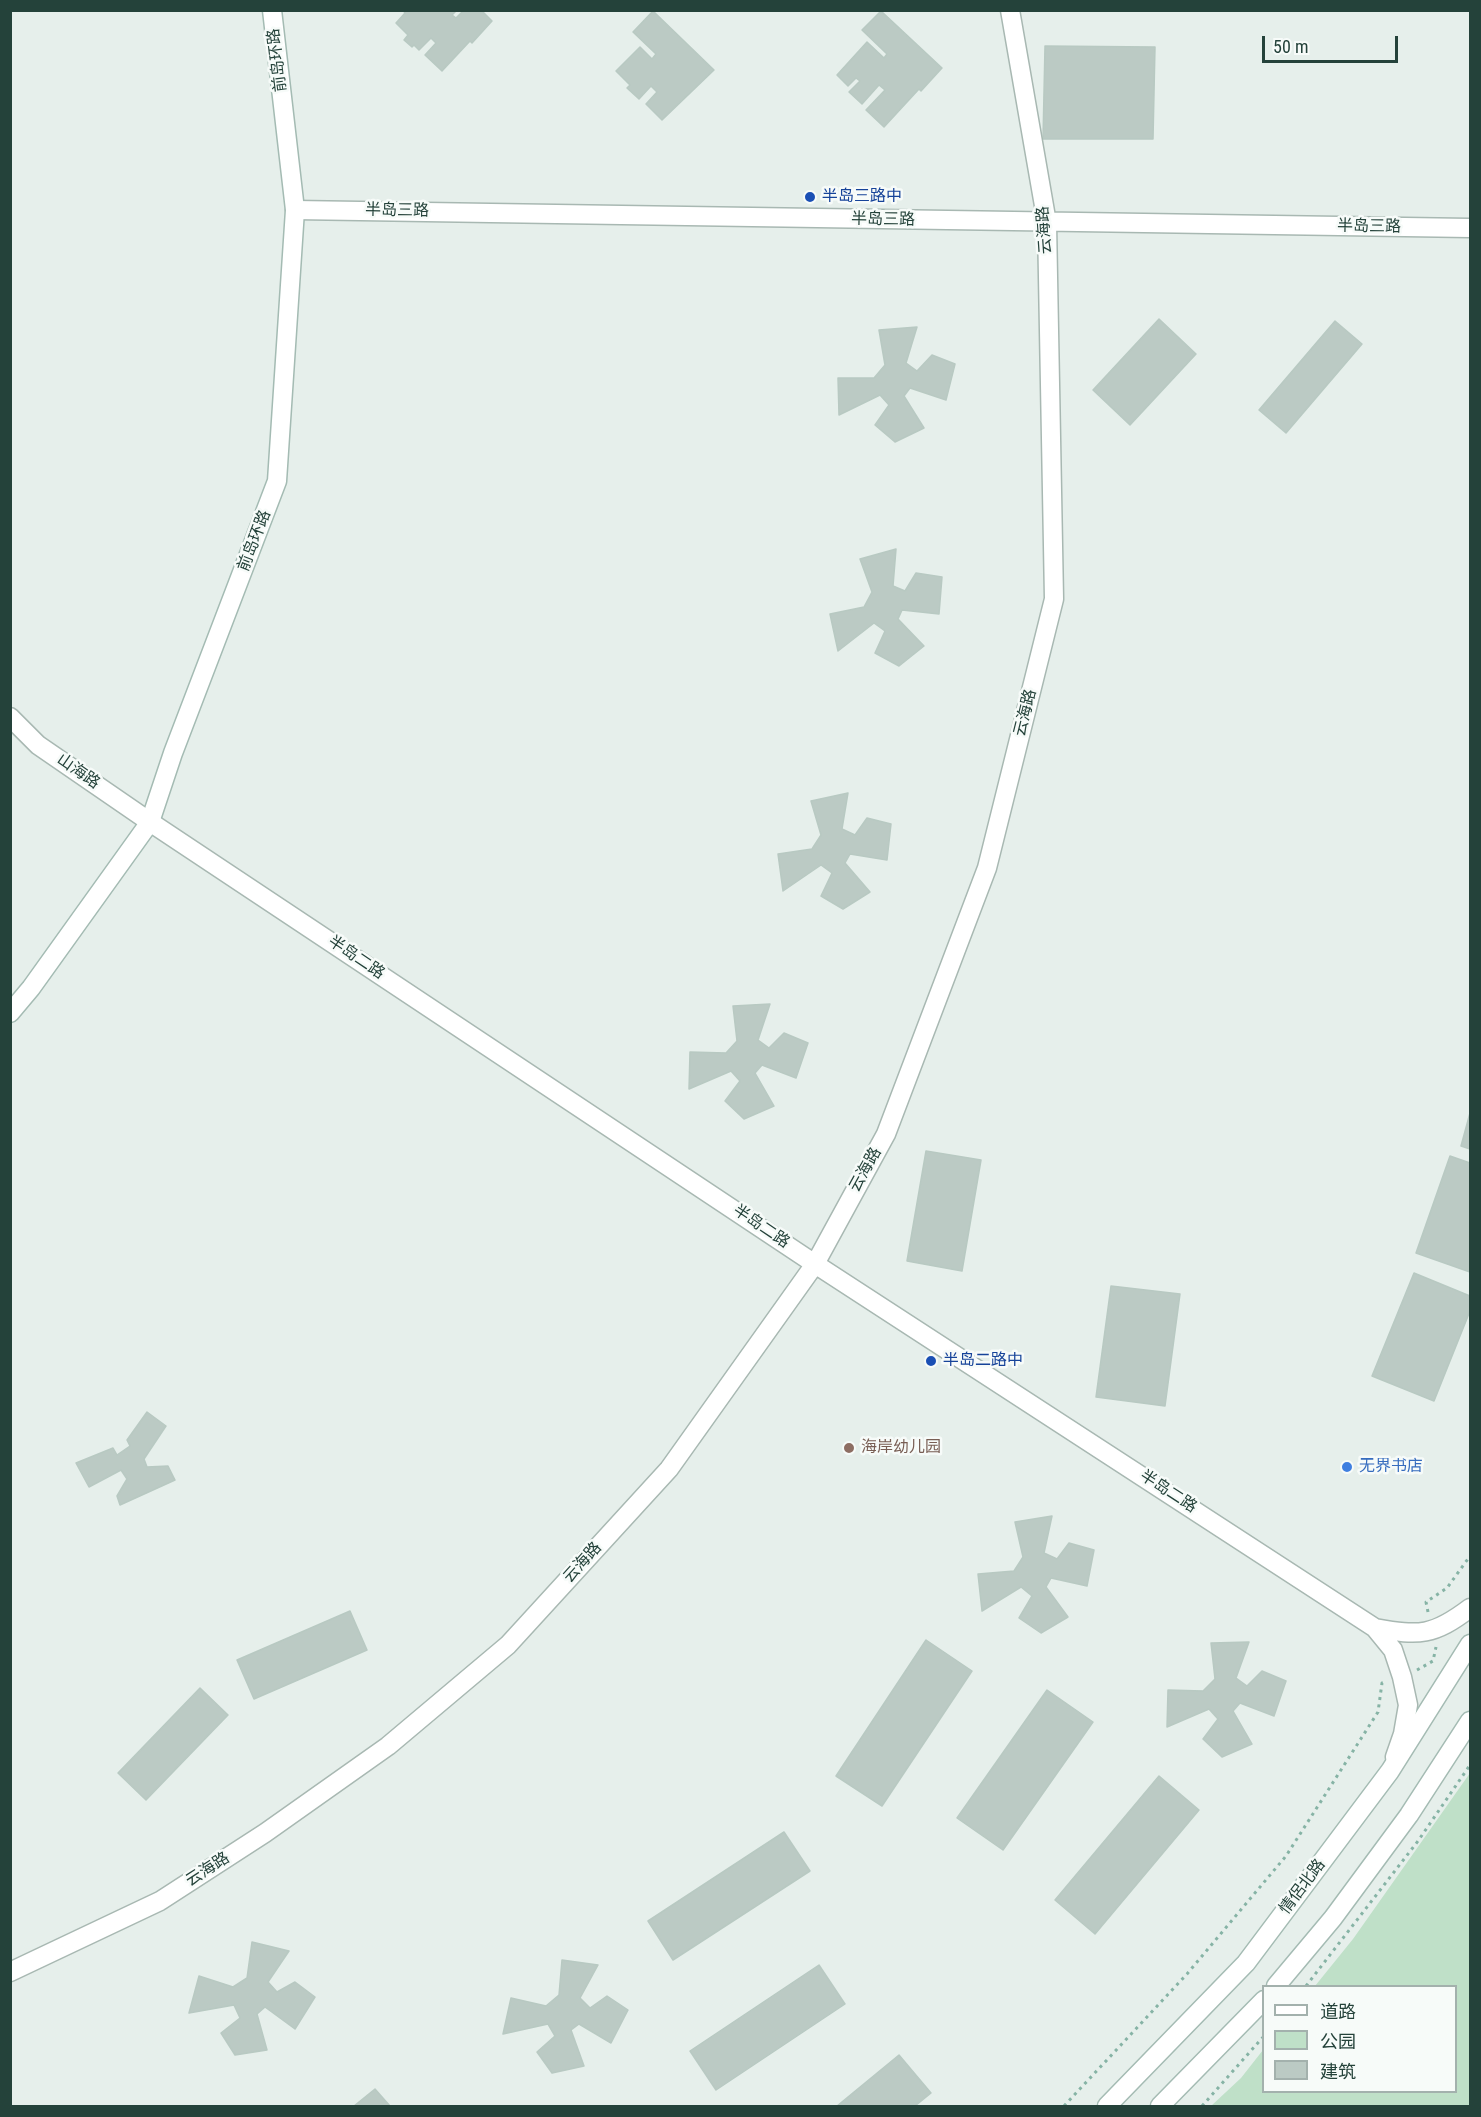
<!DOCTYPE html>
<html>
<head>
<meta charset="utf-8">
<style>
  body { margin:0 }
  #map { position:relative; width:1481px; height:2117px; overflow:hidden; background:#e6efeb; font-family:"Roboto Condensed","Noto Sans SC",sans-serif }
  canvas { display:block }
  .frame { position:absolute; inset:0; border:12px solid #24423a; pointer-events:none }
  .legend { position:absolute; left:1262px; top:1985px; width:195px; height:108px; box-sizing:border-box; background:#f7fbf9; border:2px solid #a3b1ad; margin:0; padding:8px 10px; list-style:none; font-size:18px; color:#24423a }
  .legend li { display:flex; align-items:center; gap:12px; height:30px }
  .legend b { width:30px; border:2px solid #a3b1ad }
  .scale { position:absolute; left:1262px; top:36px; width:136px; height:27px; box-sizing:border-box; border:3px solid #24423a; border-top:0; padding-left:8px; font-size:18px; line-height:21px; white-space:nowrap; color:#24423a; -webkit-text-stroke:4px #f7fbf9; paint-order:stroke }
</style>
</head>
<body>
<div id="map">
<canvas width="1481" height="2117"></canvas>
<div class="frame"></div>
<ul class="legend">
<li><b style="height:8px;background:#fff"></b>道路</li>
<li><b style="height:16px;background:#bfe0c8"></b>公园</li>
<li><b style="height:16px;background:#bbcac4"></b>建筑</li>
</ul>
<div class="scale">50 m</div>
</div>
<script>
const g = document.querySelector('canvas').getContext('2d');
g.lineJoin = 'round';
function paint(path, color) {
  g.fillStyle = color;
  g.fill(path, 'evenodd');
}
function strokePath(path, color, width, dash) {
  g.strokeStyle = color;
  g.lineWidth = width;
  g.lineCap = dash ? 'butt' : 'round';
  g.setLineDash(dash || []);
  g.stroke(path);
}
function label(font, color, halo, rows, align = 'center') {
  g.font = font + ' "Roboto Condensed","Noto Sans SC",sans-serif';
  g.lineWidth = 5;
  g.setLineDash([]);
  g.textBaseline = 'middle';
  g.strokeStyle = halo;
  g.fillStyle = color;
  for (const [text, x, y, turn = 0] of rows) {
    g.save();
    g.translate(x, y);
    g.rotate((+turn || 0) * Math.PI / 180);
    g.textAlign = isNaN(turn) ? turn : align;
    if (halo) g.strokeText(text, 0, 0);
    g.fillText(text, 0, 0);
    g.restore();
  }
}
paint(new Path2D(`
  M1470,1773v333h-259l30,-28 22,-28 1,42h192v-106h-141l38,-47z`), '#bfe0c8');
const building = new Path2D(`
  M403,10h54l-5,5 4,3 8,-8h17l11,11 -20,22 -2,-2 -28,30 -17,-16 11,-12 -5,-5 -12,12 -5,-5 -2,2 -8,-7 4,-5 -12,-12 9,-10z
  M653,11l61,59 -52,50 -16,-16 11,-12 -6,-6 -12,13 -12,-11 3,-3 -14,-14 24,-24 12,12 4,-5 -23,-22z
  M881,11l61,57 -21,23 -2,-2 -35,38 -18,-17 19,-20 -6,-5 -17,19 -13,-12 11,-11 -4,-3 -8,8 -11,-11 30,-33 17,16 3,-4 -25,-24z
  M1045,46l110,1 -2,92h-110z
  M1159,319l37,35 -66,71 -37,-35z
  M1335,321l27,23 -76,89 -27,-23z
  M917,327l-11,36 11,8 15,-16 23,9 -9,36 -36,-12 -6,8 20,32 -29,14 -20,-17 14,-20 -9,-10 -41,20 -1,-37h36l11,-13 -6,-35z
  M896,549l-3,37 12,5 11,-18 26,4 -3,37 -37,-4 -4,9 26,27 -25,20 -24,-13 10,-22 -11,-8 -36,28 -8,-37 34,-7 8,-15 -12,-33z
  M848,793l-6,36 13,6 12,-17 24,6 -4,36 -37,-6 -5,9 25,29 -27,17 -22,-13 11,-23 -11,-8 -38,26 -5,-37 34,-5 9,-14 -10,-34z
  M770,1004l-12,36 11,8 15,-15 24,10 -12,35 -34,-13 -7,8 19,33 -30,13 -19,-18 15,-20 -9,-10 -42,18 1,-37 36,1 11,-12 -4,-35z
  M1470,1113v36l-9,-3z
  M926,1151l55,9 -19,111 -55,-10z
  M1450,1156l20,7v109l-54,-19z
  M1414,1273l56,23v15l-36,90 -62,-25z
  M1111,1286l69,8 -15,112 -69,-9z
  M147,1412l19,14 -22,33 3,8 21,-1 7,14 -55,25 -3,-9 10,-17 -6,-9 -32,17 -13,-24 37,-15 4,7 13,-9 -3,-6z
  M1052,1516l-8,37 13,6 12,-16 25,7 -7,36 -36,-8 -5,9 22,30 -27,16 -22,-15 13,-22 -11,-9 -39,24 -4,-37 36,-3 9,-14 -8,-35z
  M350,1611l17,39 -113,49 -17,-39z
  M926,1640l46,31 -90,135 -46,-30z
  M1249,1642l-13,36 11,8 15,-15 24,10 -12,35 -34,-13 -7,8 19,33 -30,13 -19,-18 15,-20 -9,-10 -42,18 1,-37 35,1 12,-12 -4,-36z
  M200,1688l28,27 -82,85 -28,-27z
  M1047,1690l46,32 -90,128 -46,-32z
  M1159,1776l40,34 -104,124 -40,-34z
  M784,1832l26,39 -137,89 -25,-39z
  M252,1942l37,9 -21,31 9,10 18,-10 20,15 -20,32 -30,-22 -8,7 10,36 -32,5 -14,-22 19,-15 -6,-13 -45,8 10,-37 34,11 14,-9z
  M562,1960l36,5 -18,33 10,10 17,-12 21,14 -17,33 -32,-19 -8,6 13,36 -32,7 -15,-21 18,-16 -7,-12 -45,10 8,-36 35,8 13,-11z
  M819,1965l26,39 -129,86 -26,-39z
  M899,2055l32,38 -16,13h-78z
  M375,2089l15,17h-36z`);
paint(building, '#bbcac4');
strokePath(building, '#b8c9c2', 1.5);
const street = new Path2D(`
  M295,210l1175,18
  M10,717l28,28 112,77 665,442 560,364 18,22 9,27 6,28 -5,29 -8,23
  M1375,1628c45,8 58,8 95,-20
  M10,1972l150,-71 105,-68 123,-87 120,-101 161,-176 146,-205 71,-130 101,-266 67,-269 -7,-376 -37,-213`);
const secondary = new Path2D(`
  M10,1013l21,-25 119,-166 23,-69 104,-272 18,-271 -23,-200
  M1276,1986l57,-68 76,-103 61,-94
  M1107,2106l139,-143 144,-192 80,-127
  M1160,2106l104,-106`);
strokePath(street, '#a8b8b2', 21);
strokePath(secondary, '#a4bbb3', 21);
strokePath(new Path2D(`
  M1428,1612l-2,-10 21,-14 23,-32
  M1417,1670l16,-9 3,-14
  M1306,1986l112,-145 52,-76
  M1064,2106l123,-132 99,-118 92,-144 4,-29 4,-1
  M1202,2106l62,-70`), '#86b3a5', 3, [3, 4.5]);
strokePath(street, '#fff', 18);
strokePath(secondary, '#fff', 18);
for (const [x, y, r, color] of [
  [810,197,6,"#1a4fb4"],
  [931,1361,6,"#1a4fb4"],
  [849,1448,6,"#8d6e63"],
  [1347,1467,6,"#3f7fe0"]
]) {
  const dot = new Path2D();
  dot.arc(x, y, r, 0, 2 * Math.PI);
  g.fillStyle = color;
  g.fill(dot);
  strokePath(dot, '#f7fbf9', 2);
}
label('16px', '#24423a', '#f7fbf9', [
  ["前岛环路",278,60,-97],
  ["半岛三路",397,211,1],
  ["半岛三路",883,220,1],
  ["半岛三路",1369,227,1],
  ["云海路",1045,230,-94],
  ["前岛环路",255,541,-69],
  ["云海路",1026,713,-76],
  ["山海路",78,772,35],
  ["半岛二路",356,958,34],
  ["云海路",866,1170,-61],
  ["半岛二路",761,1227,34],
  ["半岛二路",1168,1492,33],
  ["云海路",583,1563,-48],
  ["云海路",208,1870,-33],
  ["情侶北路",1303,1887,-53]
]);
label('16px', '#164399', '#f7fbf9', [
  ["半岛三路中",822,197],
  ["半岛二路中",943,1361]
], 'left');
label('16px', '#785e54', '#f7fbf9', [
  ["海岸幼儿园",861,1448]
], 'left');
label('16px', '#366cbe', '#f7fbf9', [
  ["无界书店",1359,1467]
], 'left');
</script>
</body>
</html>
